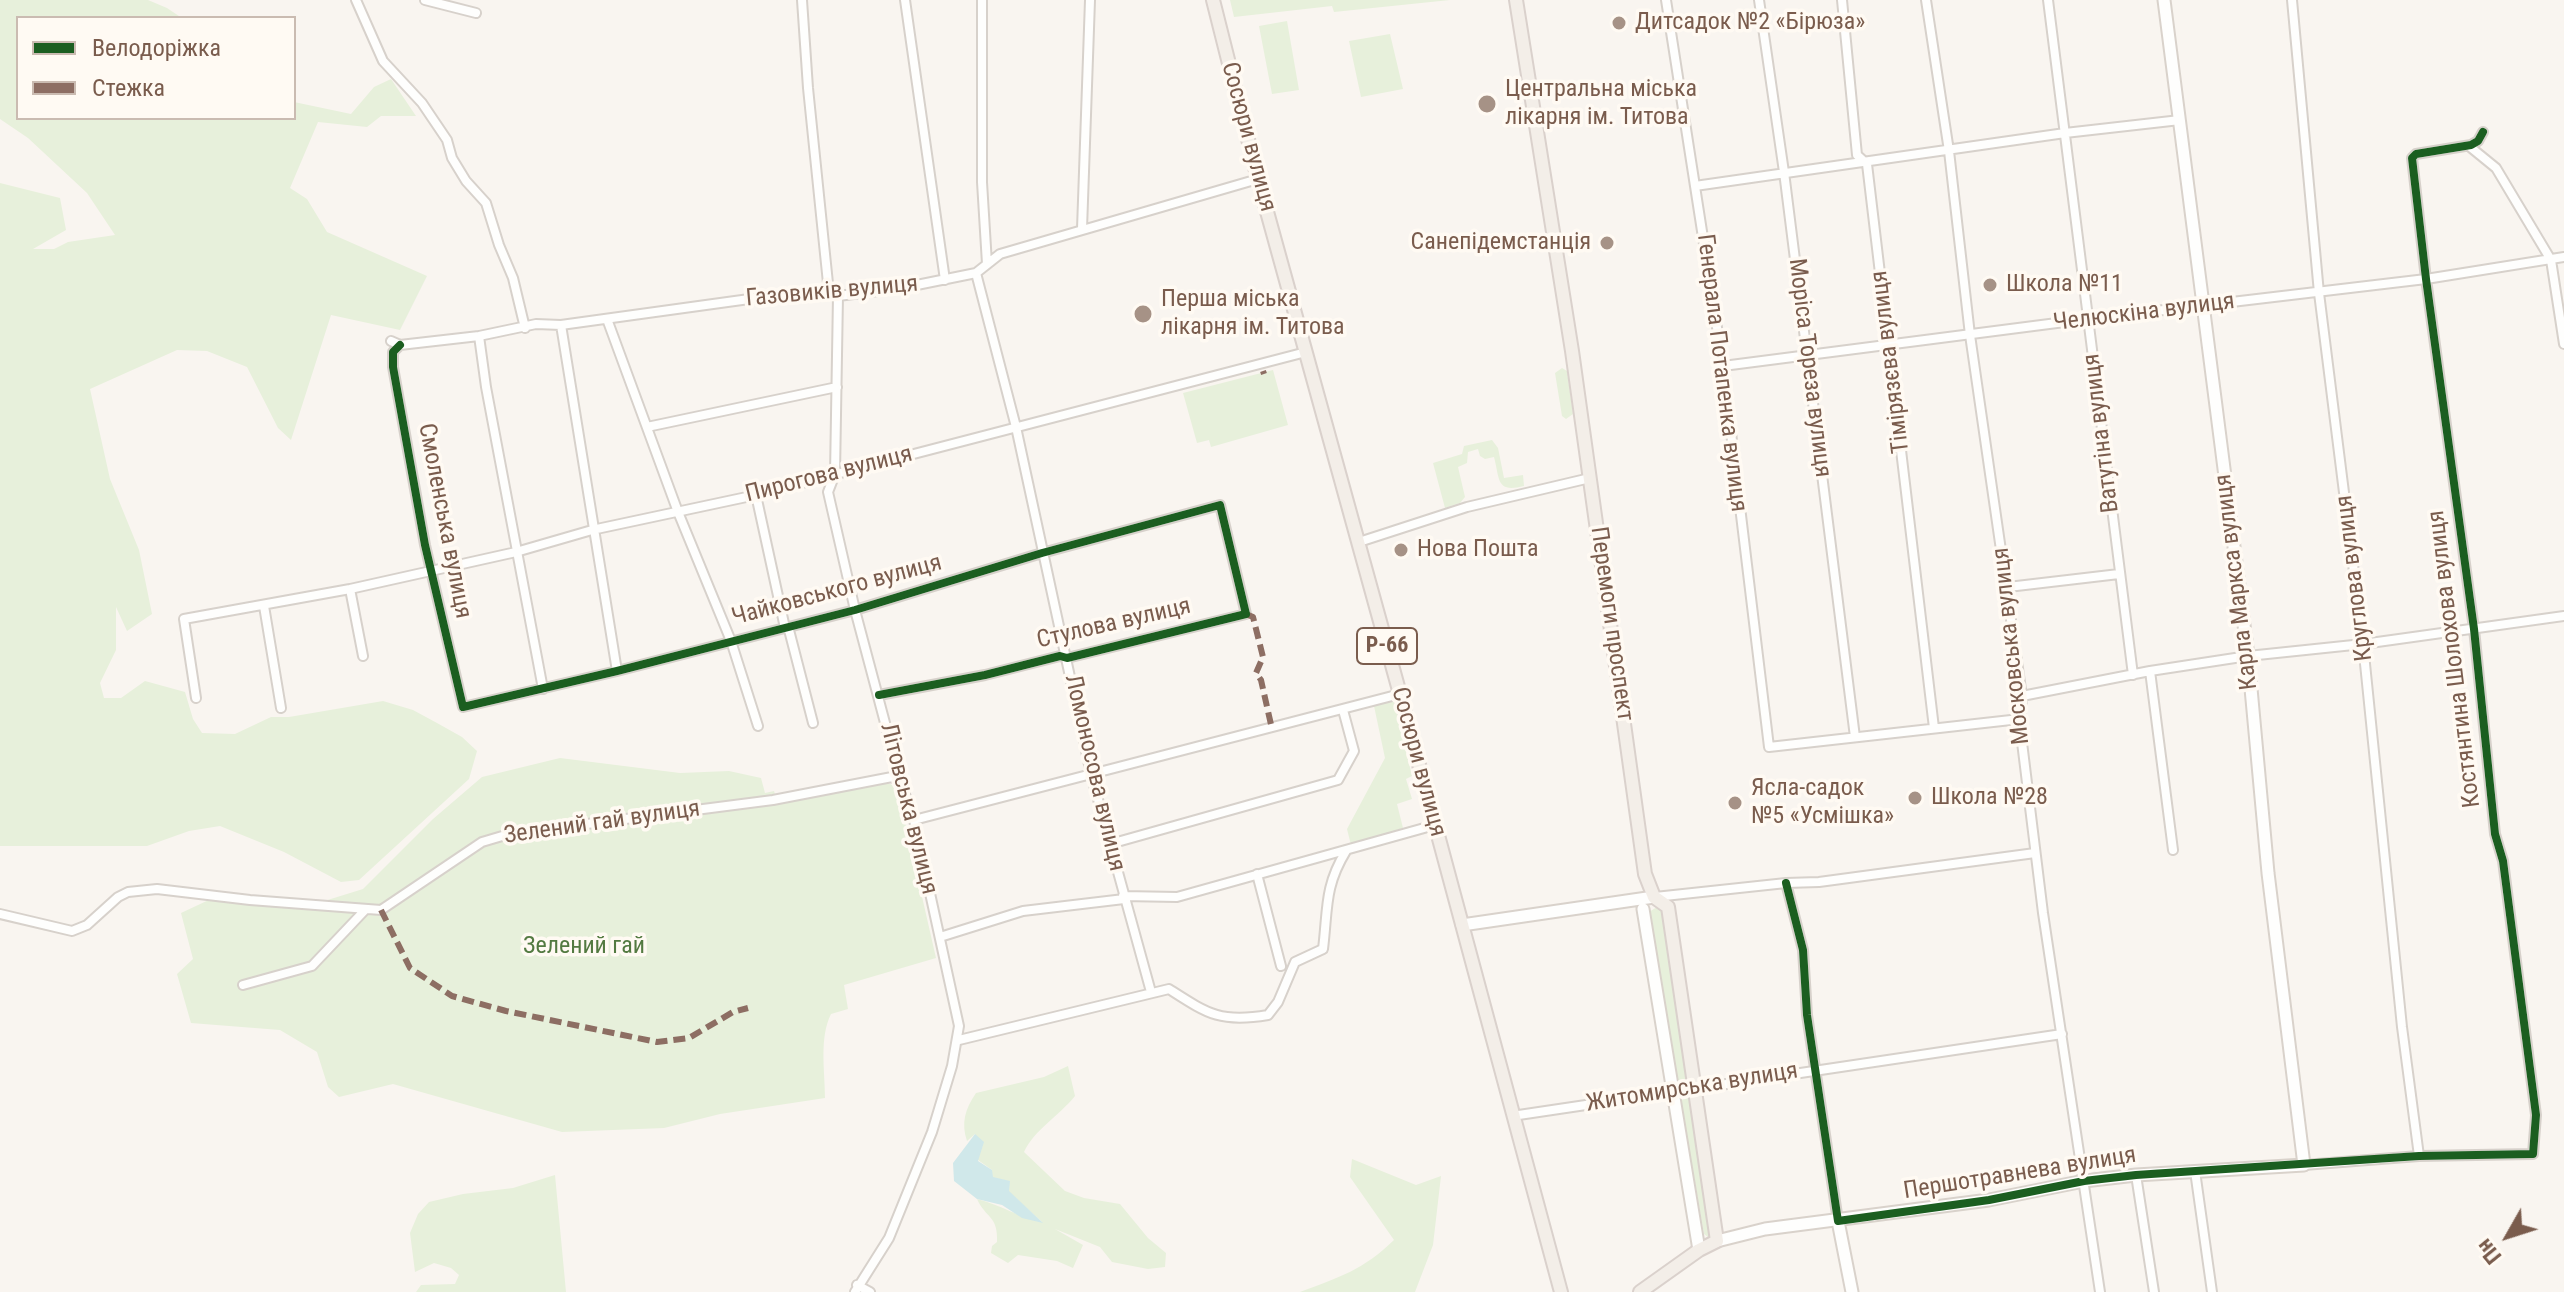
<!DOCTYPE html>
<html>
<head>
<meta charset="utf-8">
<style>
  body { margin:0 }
  #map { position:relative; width:2564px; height:1292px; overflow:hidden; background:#f9f5f0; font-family:"Roboto Condensed",sans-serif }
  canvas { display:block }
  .legend { position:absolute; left:16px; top:16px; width:280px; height:104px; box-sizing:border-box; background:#fffaf3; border:2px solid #cabbb1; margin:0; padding:10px 14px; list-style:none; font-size:24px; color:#7a5c4d }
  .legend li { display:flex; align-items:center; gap:16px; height:40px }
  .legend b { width:40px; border:2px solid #cabbb1 }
  .north { position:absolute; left:2468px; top:1196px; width:80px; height:80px; -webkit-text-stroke:6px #fffaf3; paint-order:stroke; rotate:231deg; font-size:22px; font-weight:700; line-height:32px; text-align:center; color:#7a5c4d }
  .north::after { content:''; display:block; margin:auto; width:28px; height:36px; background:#7a5c4d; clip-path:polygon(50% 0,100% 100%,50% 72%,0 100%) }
</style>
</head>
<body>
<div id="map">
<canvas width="2564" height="1292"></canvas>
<ul class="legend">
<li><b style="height:10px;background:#1b5e20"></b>Велодоріжка</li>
<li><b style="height:10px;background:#8d6e63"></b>Стежка</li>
</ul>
<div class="north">Пн</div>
</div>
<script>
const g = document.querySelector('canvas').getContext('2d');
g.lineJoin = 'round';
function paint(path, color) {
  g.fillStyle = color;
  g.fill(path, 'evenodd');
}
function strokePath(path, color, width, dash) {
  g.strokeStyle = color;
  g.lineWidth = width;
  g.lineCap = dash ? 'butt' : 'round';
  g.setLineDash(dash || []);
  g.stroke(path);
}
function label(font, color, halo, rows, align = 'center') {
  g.font = font + ' "Roboto Condensed",sans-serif';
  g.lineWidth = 7;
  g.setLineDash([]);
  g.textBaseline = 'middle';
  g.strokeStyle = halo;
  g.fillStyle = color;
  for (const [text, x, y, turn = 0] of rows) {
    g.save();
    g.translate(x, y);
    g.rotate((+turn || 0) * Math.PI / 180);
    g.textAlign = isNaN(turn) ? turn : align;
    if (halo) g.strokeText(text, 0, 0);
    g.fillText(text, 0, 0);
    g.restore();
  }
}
paint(new Path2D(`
  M0,0h148l19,8 15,10h-164v100h276v-16l57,12 23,-27 17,-8 25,37h-35l-14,11 -49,-5 -28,66 17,11 20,33 100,44 -27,54 -69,-15 -40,125 -13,-12 -31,-61 -40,-16 -30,-1 -87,39 20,90 29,71 13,64 -25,17 -11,-24v43l-16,33 4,15h17l24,-17 40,11 8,27 9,14 33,1 36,-17h18l94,-16 30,9 24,13 25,14 15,14 -8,28 -110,101 -18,2 -57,-30 -64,-26 -31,5 -42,15h-147v-663l60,15 6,32 -33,19h21l14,-7 47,-7 -28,-42 -59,-55 -28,-19z
  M1230,0h220l-116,12 -2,-6 -98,11z
  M1287,21l12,69 -27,4 -13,-68z
  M1390,34l13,55 -42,8 -12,-56z
  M1562,368l5,3 6,43 -7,5 -4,-3 -7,-43z
  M1273,370l15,55 -77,22 -2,-7 -12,3 -14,-50z
  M1492,440l6,8 6,30 19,-3 1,11c-28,7 -24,-6 -30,-29l-9,2 -5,-3 -2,-7 -10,3 -1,11 -9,4 7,30 -5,6 -15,5 -12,-45 29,-9 2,-8z
  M1394,700l18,76 -6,3 6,20 -15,5 6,24 -52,17 -4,-16 38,-71 -11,-52z
  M560,758l120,15 49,-2 32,7 4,15 9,-2 4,12 105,-22 14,6 39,171 -92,27 4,24 -17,5c-12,24 -6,57 -6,84l-105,16 -56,14 -102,4 -169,-48 -54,13 -11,-10 -11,-35 -37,-22 -89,-7 -14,-49 16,-15 -12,-46 32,-15 92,9 58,-18 70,-70 49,-42z
  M1657,907l5,1 26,172 -7,4 -6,-7 -26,-165z
  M1068,1066l7,30c-16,20 -40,33 -51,56l41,39 19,7 36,6 28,34 18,15 -1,14 -17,2 -36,-7 -12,-15 -45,-18 28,16 -10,23 -16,-7 -39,-6 -10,8 -17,-10 1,-7 5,-4c1,-27 -11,-23 -20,-43 24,6 41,18 65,23l-50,-45v-7l-14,-10 -3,-26 -8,7c-6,-18 -2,-32 9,-48l68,-16z
  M1685,1093l5,1 22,141 -4,2 -4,-3 -23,-131z
  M1352,1159l64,26 25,-9 -8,69 -18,47h-115c40,-15 63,-22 94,-52l-44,-63z
  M555,1175l11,117h-150l5,-7 34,-1 4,-9 -8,-7 -17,-5 -19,9 -5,-39 8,-19 11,-12 34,-8 50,-6z`), '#e7f0db');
paint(new Path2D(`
  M975,1134l9,8 -6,19 14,9 1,7 17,4 -1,10 34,32 -21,-5 -20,-13 -25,-6 -23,-18 -1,-18z`), '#d0e8ea');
const street = new Path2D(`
  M356,0l27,61 39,42 25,37 5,18 14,23 20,22 13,42 14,33 12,50
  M425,0l51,13
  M802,0l6,88 21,205
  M905,0l40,280
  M982,0v182l5,82
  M1666,0l57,366 46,381 251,-28
  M1759,0l25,172 71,565
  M1842,0l15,155 10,9 67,564
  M1926,0l23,151 21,184 52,361 -2,30 23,187 57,379
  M2048,0l85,675
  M2292,0l27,293 44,351 39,383 17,129
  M2469,146l27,22 55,92 13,84
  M1695,186l370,-53 115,-13
  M1082,229l8,-229
  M976,273l40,154 75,347 60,218
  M838,296l-3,178 -7,18 27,118 46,173 13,37 45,206 -7,40 -20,66 -43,106 -34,54
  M607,319l71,193 53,129 27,85
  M561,325l56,346
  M479,336l7,51 57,302
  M391,341l9,4 79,-9 57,-12 25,1 210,-29 58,-3 9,3 64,-8 74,-15 24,-19 258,-75
  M400,345l-7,7v15l32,178 38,162 154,-36 238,-61 187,-57 178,-48 26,109 -179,44 -7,-2 -75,19 -106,20
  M1723,366l365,-47 338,-40 138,-22
  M647,427l190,-40
  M756,495l29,133 4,2 24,93
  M1359,542l108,-35 123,-29
  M2008,587l111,-13
  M350,589l13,67
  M264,606l17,102
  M2150,671l23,179
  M2022,696l128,-25 98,-15 115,-12 201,-28
  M196,698l-12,-79 166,-30 166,-37 76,-22 164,-35 550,-143
  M914,820l486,-126
  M1110,844l228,-64 16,-29 -11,-41
  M1257,874l24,92
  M1786,883l17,67 4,65 31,206
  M1123,896l54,1 258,-72
  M1655,897l131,-14 33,-1 216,-29
  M0,914l72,17 15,-6 31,-28 10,-5 29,-3 93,11 131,10 101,-68 27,-8 264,-34 119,-23 9,6
  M940,937l83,-26 101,-12
  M243,985l69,-19 53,-56
  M959,1040l210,-51c39,25 51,34 99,26l10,-13 17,-40 28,-13c5,-40 1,-62 23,-98
  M1512,1116l550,-82
  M2304,1165l115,-9 114,-2 3,-39 -33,-254 -8,-27 -21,-205 -48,-350 -14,-121 4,-4 55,-9 7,-4 5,-9
  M2195,1171l17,121
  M2136,1175l18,117
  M857,1285l13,7`);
const secondary = new Path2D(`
  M1643,909l56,341
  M1462,925l192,-28
  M1838,1221l14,71
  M1717,1241l48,-12 224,-29 95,-19 52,-6 168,-10 -36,-292 -20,-217 -84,-656`);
const primary = new Path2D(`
  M1213,0l45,179 142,515 161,598
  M1516,0l56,351 73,523 9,23 14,10 49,334 -18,9 -59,42`);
strokePath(street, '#d7d1cb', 12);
strokePath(secondary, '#d9d2cb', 15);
strokePath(primary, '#dad1cc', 16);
strokePath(street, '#fefefd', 8);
strokePath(secondary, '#fefefd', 11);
strokePath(primary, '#f3eee8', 12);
strokePath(new Path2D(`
  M1263,371l1,3
  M1246,614l7,3 10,40 -7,16 5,7 11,49
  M381,910l29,58 42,28 54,15 151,31 32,-4 44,-26 15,-4`), '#8d6e63', 6, [12, 6]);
strokePath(new Path2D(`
  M400,345l-7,7v15l32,178 38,162 154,-36 238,-61 187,-57 178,-48 26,109 -179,44 -7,-2 -75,19 -106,20
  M1786,883l17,67 4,65 31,206 151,-21 95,-19 52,-6 283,-19 114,-2 3,-39 -33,-254 -8,-27 -21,-205 -48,-350 -14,-121 4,-4 55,-9 7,-4 5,-9`), '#1b5e20', 8);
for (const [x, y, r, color] of [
  [1619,23,8,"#a69286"],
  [1487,104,10,"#a69286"],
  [1607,243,8,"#a69286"],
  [1990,285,8,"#a69286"],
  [1143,314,10,"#a69286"],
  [1401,550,8,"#a69286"],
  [1915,798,8,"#a69286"],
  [1735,803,8,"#a69286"]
]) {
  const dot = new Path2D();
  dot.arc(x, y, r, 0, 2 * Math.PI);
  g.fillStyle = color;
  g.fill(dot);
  strokePath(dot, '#fffaf3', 3);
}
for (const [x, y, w] of [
  [1387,646,60]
]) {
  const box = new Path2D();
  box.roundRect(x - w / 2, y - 18, w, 36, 6);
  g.fillStyle = '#fffaf3';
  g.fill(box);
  strokePath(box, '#7a5c4d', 2);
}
label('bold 22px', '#7a5c4d', null, [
  ["Р-66",1387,646]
]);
label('24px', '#7a5c4d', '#fffaf3', [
  ["Дитсадок №2 «Бірюза»",1635,23],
  ["Центральна міська",1505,90],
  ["лікарня ім. Титова",1505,118],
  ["Санепідемстанція",1591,243,"right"],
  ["Школа №11",2006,285],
  ["Перша міська",1161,300],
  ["лікарня ім. Титова",1161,328],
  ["Нова Пошта",1417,550],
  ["Ясла-садок",1751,789],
  ["№5 «Усмішка»",1751,817],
  ["Школа №28",1931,798]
], 'left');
label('24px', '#7a5c4d', '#fffaf3', [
  ["Сосюри вулиця",1248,137,75],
  ["Газовиків вулиця",832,292,-5],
  ["Челюскіна вулиця",2144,313,-7],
  ["Тімірязєва вулиця",1891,362,-97],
  ["Моріса Тореза вулиця",1809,368,83],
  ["Генерала Потапенка вулиця",1721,373,83],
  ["Ватутіна вулиця",2102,433,-97],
  ["Пирогова вулиця",829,475,-14],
  ["Смоленська вулиця",444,521,79],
  ["Круглова вулиця",2355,578,-97],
  ["Карла Маркса вулиця",2237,582,-97],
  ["Чайковського вулиця",837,591,-15],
  ["Стулова вулиця",1114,624,-13],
  ["Перемоги проспект",1611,624,82],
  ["Московська вулиця",2012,646,-96],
  ["Костянтина Шолохова вулиця",2455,659,-97],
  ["Сосюри вулиця",1418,762,75],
  ["Ломоносова вулиця",1094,773,77],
  ["Літовська вулиця",908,809,76],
  ["Зелений гай вулиця",602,823,-8],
  ["Житомирська вулиця",1692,1088,-9],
  ["Першотравнева вулиця",2020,1174,-9]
]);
label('24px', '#537a41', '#fffaf3', [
  ["Зелений гай",584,947]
]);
</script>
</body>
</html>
